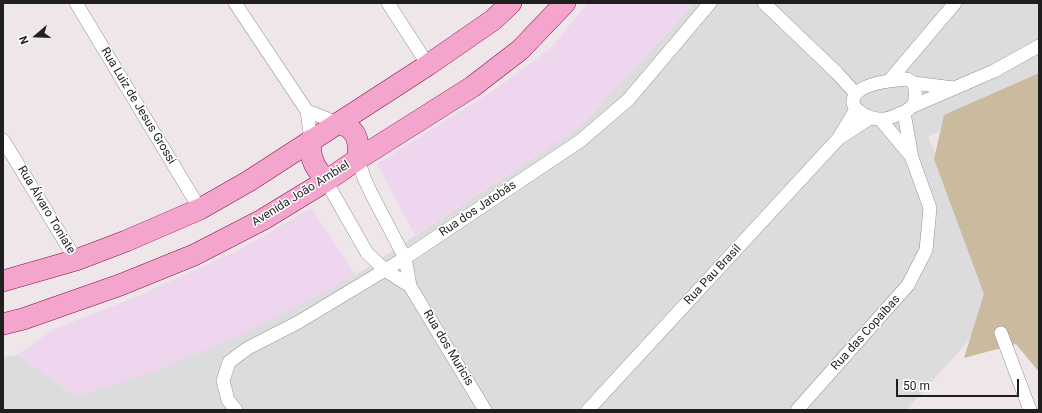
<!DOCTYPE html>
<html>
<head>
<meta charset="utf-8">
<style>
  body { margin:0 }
  #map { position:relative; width:1042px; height:413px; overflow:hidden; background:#efe6e9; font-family:Roboto,sans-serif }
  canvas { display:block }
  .frame { position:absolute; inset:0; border:4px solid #1f1f1f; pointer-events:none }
  .north { position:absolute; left:16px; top:16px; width:40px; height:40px; -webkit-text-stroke:3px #fff; paint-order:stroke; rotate:251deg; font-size:11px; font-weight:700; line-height:16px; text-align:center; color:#1f1f1f }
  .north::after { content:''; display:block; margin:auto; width:14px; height:18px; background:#1f1f1f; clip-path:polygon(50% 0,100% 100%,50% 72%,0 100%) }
  .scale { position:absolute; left:896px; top:379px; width:123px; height:18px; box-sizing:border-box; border:2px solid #1f1f1f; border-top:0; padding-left:5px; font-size:12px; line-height:14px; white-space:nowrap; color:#1f1f1f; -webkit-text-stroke:3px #fff; paint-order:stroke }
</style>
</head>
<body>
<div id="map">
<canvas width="1042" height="413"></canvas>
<div class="frame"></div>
<div class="north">N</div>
<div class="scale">50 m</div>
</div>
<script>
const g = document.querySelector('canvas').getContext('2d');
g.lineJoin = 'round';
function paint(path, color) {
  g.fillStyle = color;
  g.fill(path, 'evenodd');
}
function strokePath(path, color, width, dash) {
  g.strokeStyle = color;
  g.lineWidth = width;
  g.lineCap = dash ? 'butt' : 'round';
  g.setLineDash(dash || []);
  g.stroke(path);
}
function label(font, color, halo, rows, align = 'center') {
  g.font = font + ' Roboto,sans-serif';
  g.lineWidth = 3;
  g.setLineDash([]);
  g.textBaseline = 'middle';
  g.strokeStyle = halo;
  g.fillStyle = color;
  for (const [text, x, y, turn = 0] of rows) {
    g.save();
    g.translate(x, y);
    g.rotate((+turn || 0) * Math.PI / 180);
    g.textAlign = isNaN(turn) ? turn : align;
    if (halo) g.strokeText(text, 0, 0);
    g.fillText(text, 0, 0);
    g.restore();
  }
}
paint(new Path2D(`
  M694,3h345v73l-111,61 73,168 -95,105h-903v-53l14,-2 60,42 279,-122 226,-150z`), '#dcdcdd');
paint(new Path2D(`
  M588,3h106l-112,122 -167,110 -38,-71 117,-74 55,-40z
  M311,208l45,67 -114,60 -91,38 -74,24 -60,-42 37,-26 75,-29 110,-50z`), '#edd6ee');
paint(new Path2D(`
  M1037,74l2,1v297l-23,-28 -52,14 20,-64 -50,-135 10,-44z`), '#caba9e');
const minor = new Path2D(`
  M76,3l124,206
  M235,3l72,108 4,29
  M388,3l40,62
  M764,3l73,70 19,21
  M907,79l7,4c3,16 3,25 -15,31 -6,3 -14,6 -21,5 -10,-1 -32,-11 -23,-24 8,-12 39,-15 52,-16z
  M889,81l66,-78
  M914,83l39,5
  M913,106l81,-35 45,-25
  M307,111l31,12
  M880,119l31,37
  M841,137l29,-19
  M3,140l73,120
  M358,159l6,19 7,15 34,65 5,28 75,124
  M326,181l41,72 18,17 25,16
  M1001,333l29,77
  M236,410l-8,-10 -5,-19 6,-19 19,-14 49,-25 108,-65 175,-117 48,-41 82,-97
  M588,410l250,-271 18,-30
  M797,410l111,-125 18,-35 4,-42 -18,-50 -8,-45`);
const primary = new Path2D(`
  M338,123c20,6 21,17 20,36
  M311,140c-2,19 4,27 15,41
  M3,281l73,-21 50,-19 74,-32 49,-28 179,-116 65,-45 18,-17
  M3,324l20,-5 97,-34 74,-30 68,-35 64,-39 32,-22 114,-72 48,-37 45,-47`);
strokePath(minor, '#939393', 14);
strokePath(primary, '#8c0d41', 22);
strokePath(minor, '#fff', 13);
strokePath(primary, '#f4a5cd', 21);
label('12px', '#1f1f1f', '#fff', [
  ["Rua Luiz de Jesus Grossi",138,106,59],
  ["Avenida João Ambiel",301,194,-32],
  ["Rua dos Jatobás",478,209,-34],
  ["Rua Álvaro Toniate",46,210,59],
  ["Rua Pau Brasil",713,275,-47],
  ["Rua das Copaíbas",866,333,-48],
  ["Rua dos Muricis",448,348,59]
]);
</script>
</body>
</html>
